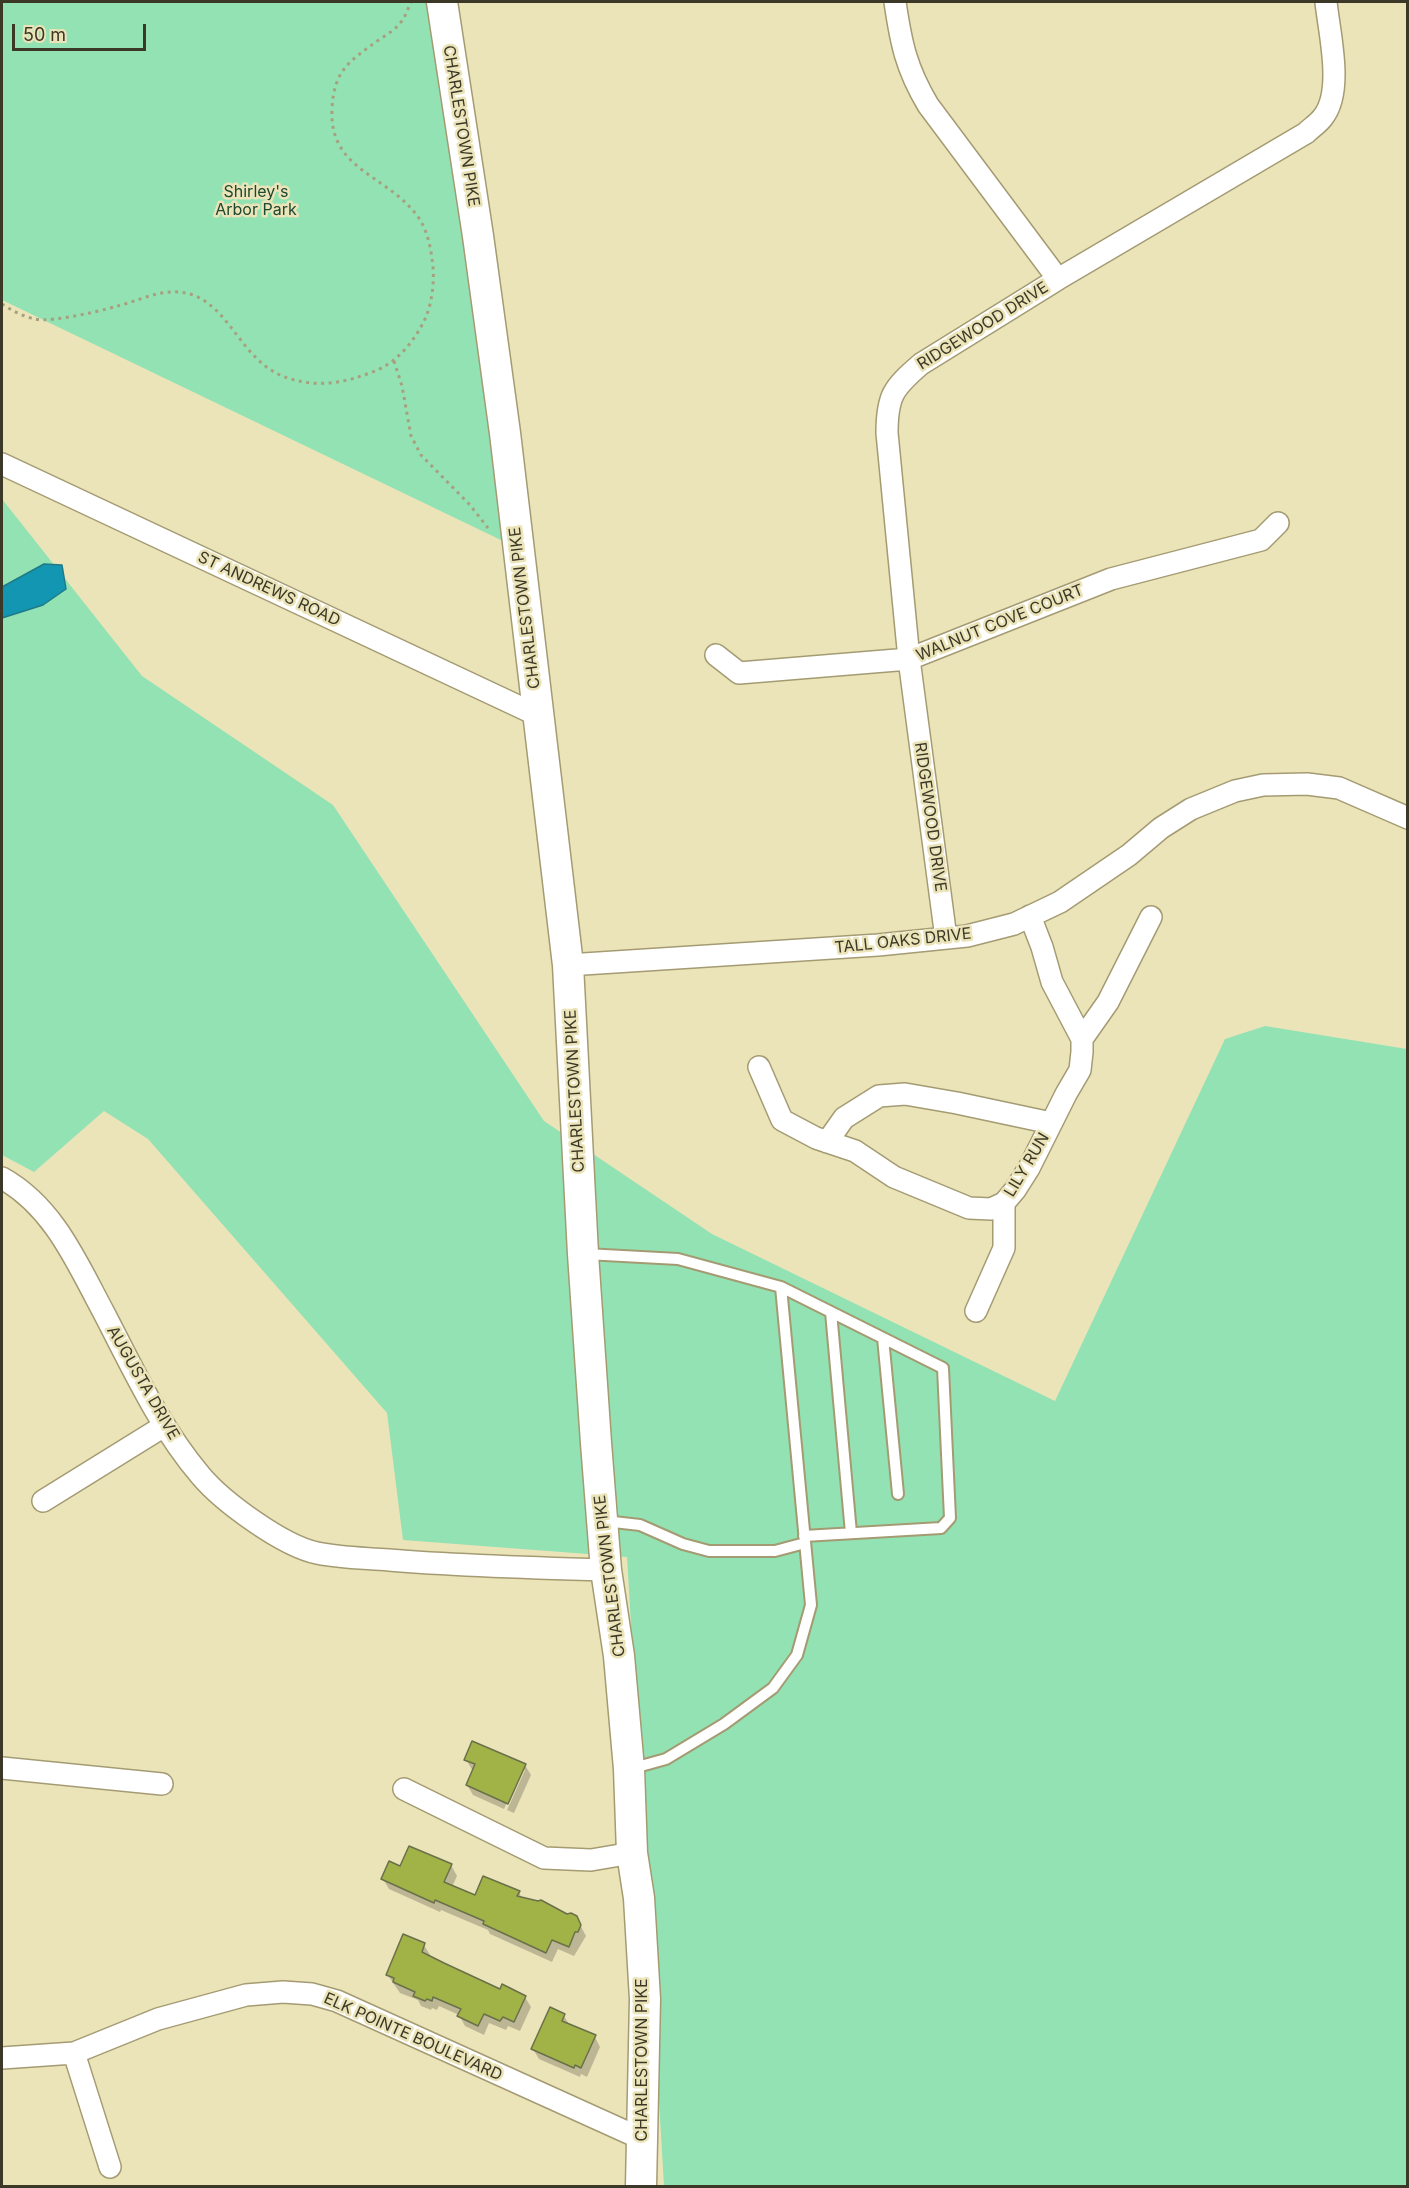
<!DOCTYPE html>
<html>
<head>
<meta charset="utf-8">
<style>
  body { margin:0 }
  #map { position:relative; width:1409px; height:2188px; overflow:hidden; background:#ece4b9; font-family:Inter,sans-serif }
  canvas { display:block }
  .frame { position:absolute; inset:0; border:3px solid #3c3827; pointer-events:none }
  .scale { position:absolute; left:12px; top:24px; width:134px; height:27px; box-sizing:border-box; border:3px solid #3c3827; border-top:0; padding-left:8px; font-size:18px; line-height:21px; white-space:nowrap; color:#3c3827; -webkit-text-stroke:4px #ece4b9; paint-order:stroke }
</style>
</head>
<body>
<div id="map">
<canvas width="1409" height="2188"></canvas>
<div class="frame"></div>
<div class="scale">50 m</div>
</div>
<script>
const g = document.querySelector('canvas').getContext('2d');
g.lineJoin = 'round';
function paint(path, color) {
  g.fillStyle = color;
  g.fill(path, 'evenodd');
}
function strokePath(path, color, width, dash) {
  g.strokeStyle = color;
  g.lineWidth = width;
  g.lineCap = dash ? 'butt' : 'round';
  g.setLineDash(dash || []);
  g.stroke(path);
}
function label(font, color, halo, rows, align = 'center') {
  g.font = font + ' Inter,sans-serif';
  g.lineWidth = 5;
  g.setLineDash([]);
  g.textBaseline = 'middle';
  g.strokeStyle = halo;
  g.fillStyle = color;
  for (const [text, x, y, turn = 0] of rows) {
    g.save();
    g.translate(x, y);
    g.rotate((+turn || 0) * Math.PI / 180);
    g.textAlign = isNaN(turn) ? turn : align;
    if (halo) g.strokeText(text, 0, 0);
    g.fillText(text, 0, 0);
    g.restore();
  }
}
paint(new Path2D(`
  M2,2h428l75,540 -503,-242z
  M2,499l140,177 191,129 211,316 168,113 343,167 170,-362 40,-13 142,23v1137h-743l-37,-629 -224,-17 -16,-127 -239,-274 -44,-28 -70,61 -32,-17z`), '#93e2b4');
const water = new Path2D(`
  M44,564l18,1 4,24 -23,16 -41,13v-31z`);
paint(water, '#1396b2');
strokePath(water, '#1f7a88', 1.5);
paint(new Path2D(`
  M466,1760l59,5 6,10 -17,38 -7,-3 18,-40h-3l-18,39 -31,-14 -6,-10 6,-14z
  M451,1865l6,11 -5,11 23,10 44,-5 3,7 45,17 9,1 10,19 -12,20 -16,-7 -6,13 -62,-28 -2,-4 -47,-20 -1,2 -51,-23 -6,-10 18,-11z
  M424,1945l6,10 -1,2 72,34 24,6 6,10 -11,24 -12,-5 -2,4 -17,-7 -5,12 -19,-9 -6,-11 -20,-9 -2,4 -5,-2 -1,2 -10,-4 -3,-6 -18,-7 -13,-19z
  M564,2016l6,10 25,11 5,10 -13,30 -6,-3 -1,3 -41,-18 -6,-10z`), '#0003');
const building = new Path2D(`
  M472,1741l54,23 -18,40 -42,-19 9,-21 -11,-4z
  M409,1846l43,18 -8,18 31,13 8,-19 37,15 -3,5 21,5 3,-1 26,14 4,-1 6,3 4,9 -3,7h-3l-6,15 -17,-7 -6,13 -63,-29 1,-3 -49,-21 -1,3 -53,-24 8,-18 11,5z
  M403,1934l22,9 -3,9 22,11 56,26 2,-5 24,12 -12,26 -11,-5 -3,4 -16,-7 -6,12 -21,-10 4,-7 -28,-12 -1,4 -5,-2 -2,2 -12,-5 2,-4 -22,-10 1,-4 -8,-3z
  M550,2007l15,7 -3,7 34,14 -15,33 -6,-3 -1,3 -43,-19z`);
paint(building, '#a1b346');
strokePath(building, '#69704a', 1.5);
const lane = new Path2D(`
  M586,1254l92,5 103,28 162,81 7,150 -9,10 -137,8
  M831,1312l20,221
  M883,1338l15,156
  M605,1521l35,4 43,19 26,7h66l30,-8
  M630,1769l36,-10 58,-35 49,-36 24,-33 14,-50 -30,-318`);
const street = new Path2D(`
  M895,2c6,41 11,66 33,103l130,174
  M2,464l535,251
  M716,655l23,18 170,-14 202,-80 150,-39 17,-17
  M946,938l-37,-279 -22,-226c0,-37 6,-45 34,-69l137,-85 248,-146c5,-5 13,-10 17,-16 21,-26 6,-85 3,-115
  M568,965l310,-20 89,-9 47,-12 46,-22 69,-47 32,-27 30,-19 44,-18 28,-6 44,-1 32,4 69,30
  M1082,1039l26,-37 43,-85
  M759,1067l23,53 34,18 39,13 39,26 75,31 22,1 13,-6 11,-13 14,-22 37,-74 14,-24 2,-18v-13l-30,-57 -10,-35 -12,-31
  M827,1142l17,-24 35,-22 26,-2 52,9 94,20
  M2,1178c52,29 75,85 102,135 29,56 56,115 97,163 22,26 82,70 116,77 23,5 48,5 72,7 72,6 144,8 217,10
  M976,1311l28,-63v-45
  M43,1501l121,-75
  M2,1768l160,16
  M404,1789l140,69 47,2 41,-7
  M74,2053l36,114
  M2,2058l72,-5 84,-34 88,-24 37,-3 29,2 25,7 305,138`);
const secondary = new Path2D(`
  M442,2l36,234 27,197 63,532 15,289 13,189 10,127 13,86 10,113 3,84 7,45 6,101 -4,187`);
strokePath(lane, '#a49b73', 14);
strokePath(street, '#a49b73', 24);
strokePath(secondary, '#a49b73', 33);
strokePath(new Path2D(`
  M2,304c9,6 22,13 33,15 18,4 74,-10 93,-16 22,-7 42,-16 65,-8 40,15 50,71 98,84 30,9 56,3 84,-8 23,-9 41,-32 51,-54 7,-18 9,-40 6,-58 -2,-16 -6,-33 -17,-46 -31,-39 -86,-44 -83,-104 2,-40 18,-48 48,-70 8,-5 16,-10 21,-17 5,-6 7,-14 10,-20
  M394,361l8,25 9,50 10,19 49,50 18,23`), '#a7a07f', 3, [3, 4.5]);
strokePath(lane, '#fff', 10);
strokePath(street, '#fff', 21);
strokePath(secondary, '#fff', 30);
label('16px', '#3c3827', '#ece4b9', [
  ["CHARLESTOWN PIKE",461,126,81],
  ["RIDGEWOOD DRIVE",983,326,-32],
  ["ST ANDREWS ROAD",269,589,25],
  ["CHARLESTOWN PIKE",525,608,-97],
  ["WALNUT COVE COURT",1000,623,-22],
  ["RIDGEWOOD DRIVE",930,817,82],
  ["TALL OAKS DRIVE",903,941,-6],
  ["CHARLESTOWN PIKE",575,1091,-93],
  ["LILY RUN",1027,1165,-59],
  ["AUGUSTA DRIVE",143,1383,60],
  ["CHARLESTOWN PIKE",610,1576,-97],
  ["ELK POINTE BOULEVARD",413,2037,24],
  ["CHARLESTOWN PIKE",642,2060,-90]
]);
label('16px', '#1a4830', '#ece4b9', [
  ["Shirley's",256,192],
  ["Arbor Park",256,210]
]);
</script>
</body>
</html>
